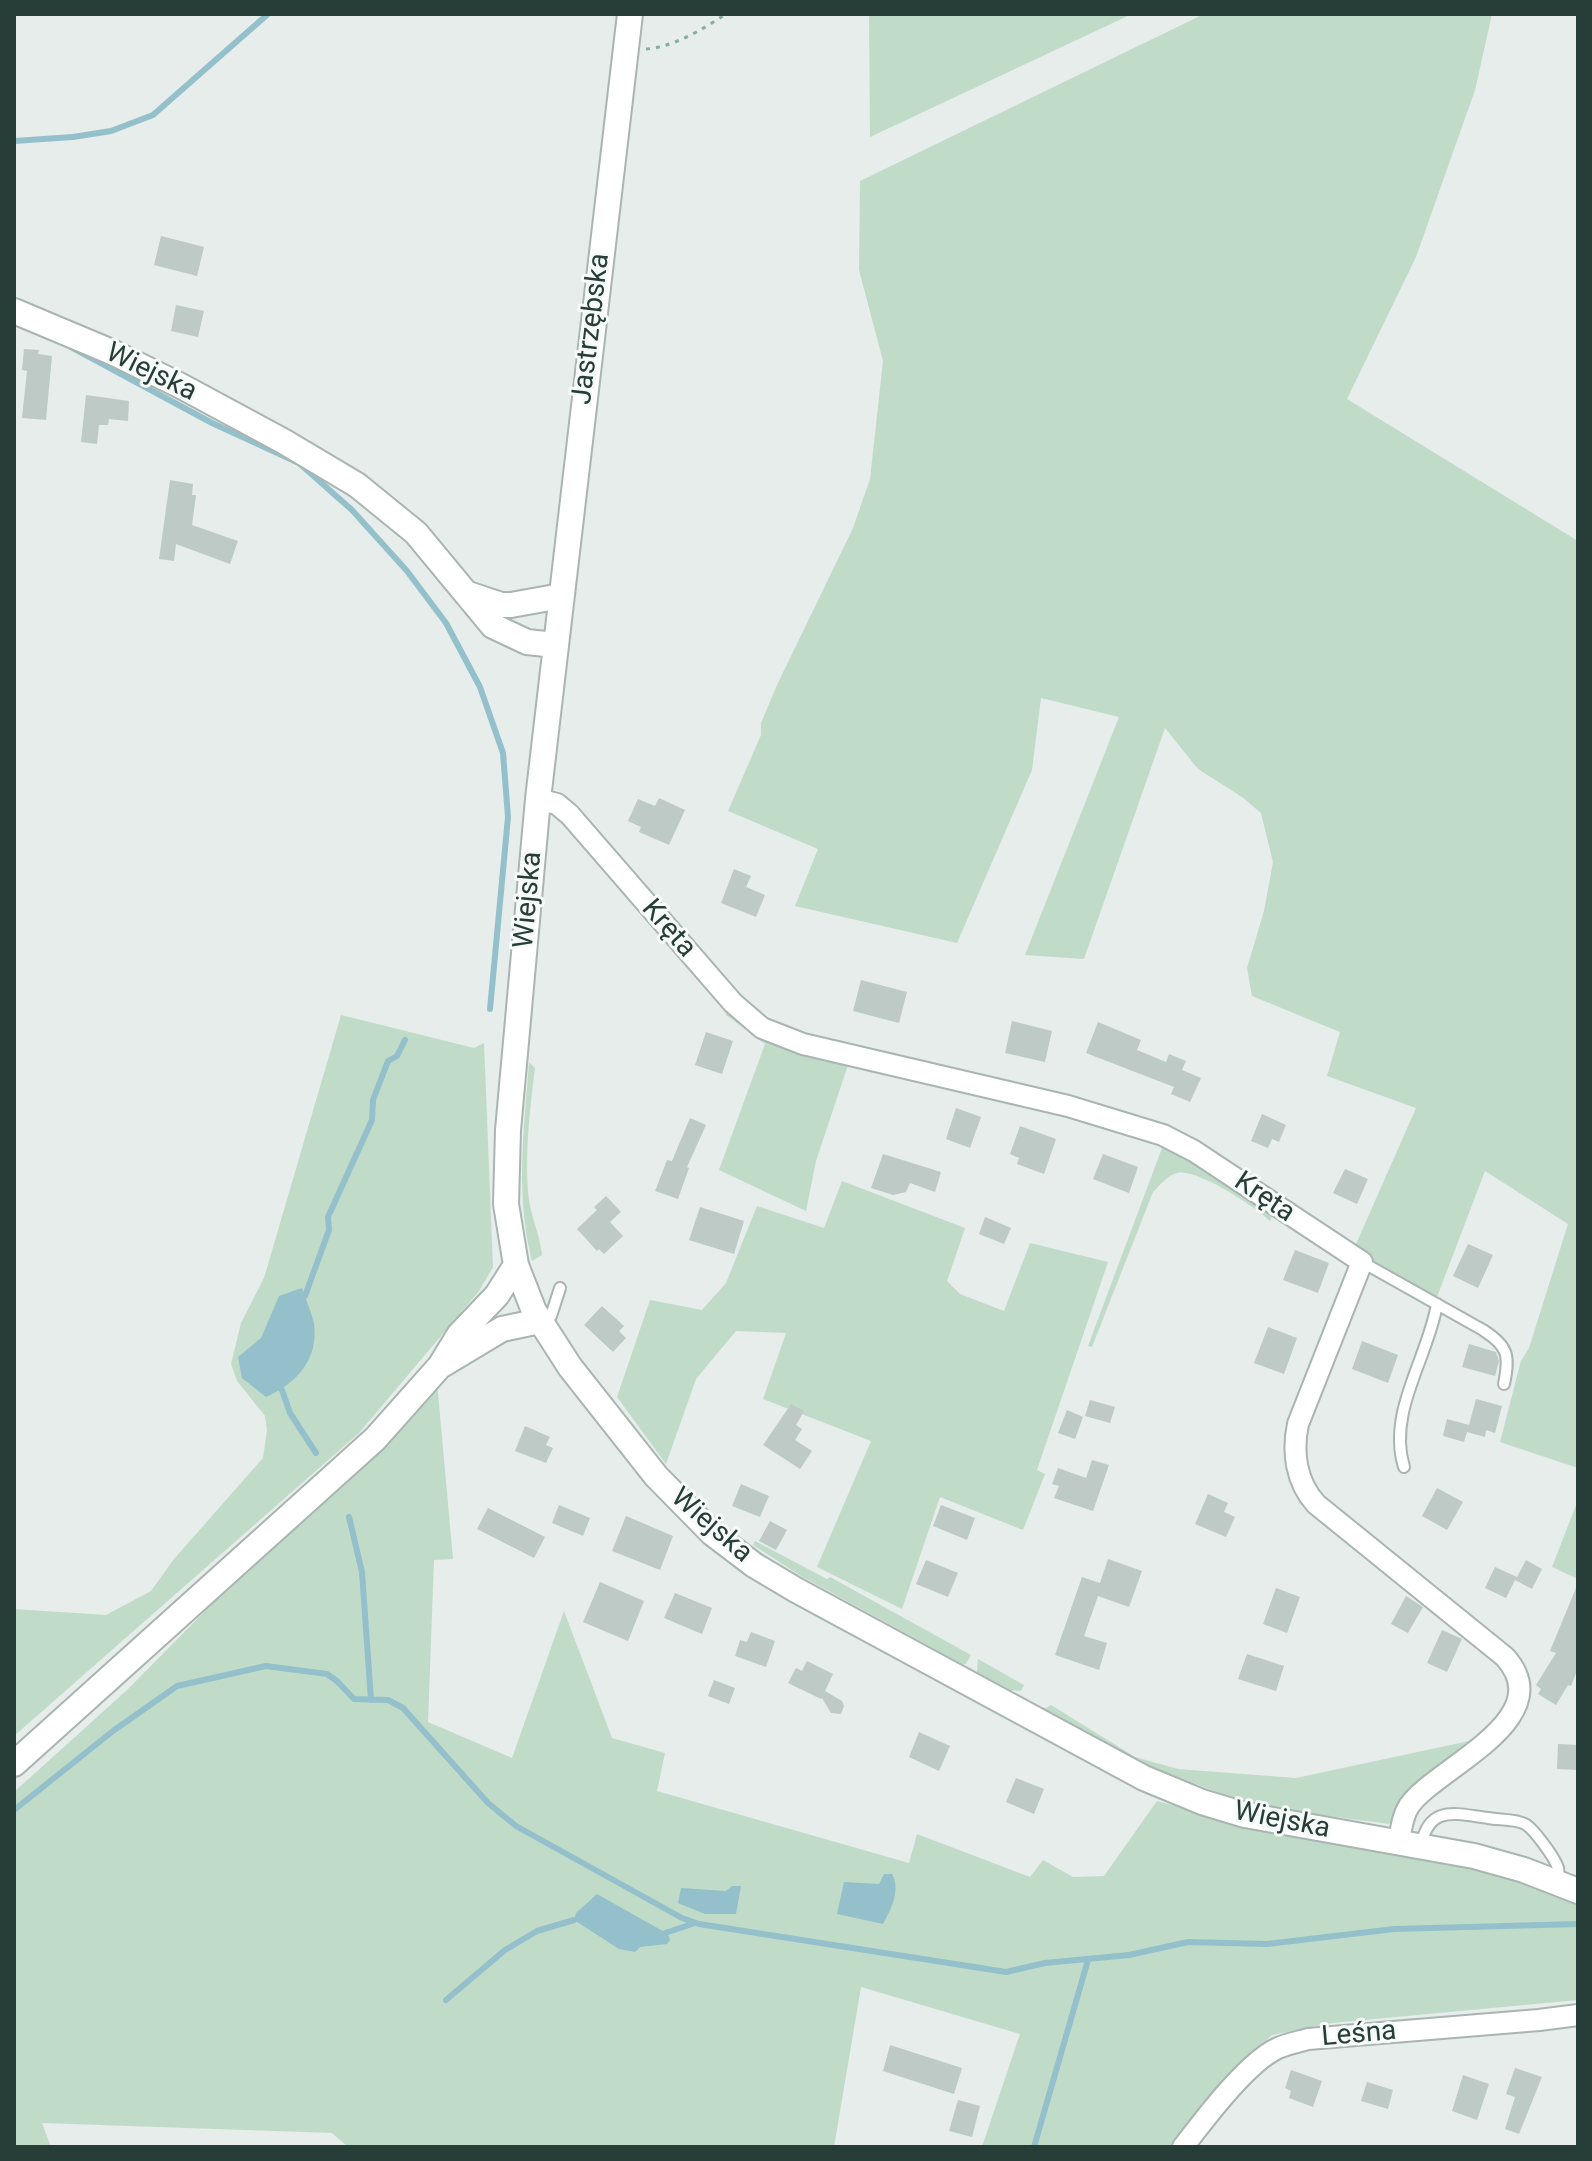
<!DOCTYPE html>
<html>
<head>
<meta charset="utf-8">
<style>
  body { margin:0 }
  #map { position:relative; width:1592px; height:2161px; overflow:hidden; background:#e6edea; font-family:Roboto,sans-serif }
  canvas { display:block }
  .frame { position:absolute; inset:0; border:16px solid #273d38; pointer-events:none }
</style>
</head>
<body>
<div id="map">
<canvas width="1592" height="2161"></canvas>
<div class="frame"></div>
</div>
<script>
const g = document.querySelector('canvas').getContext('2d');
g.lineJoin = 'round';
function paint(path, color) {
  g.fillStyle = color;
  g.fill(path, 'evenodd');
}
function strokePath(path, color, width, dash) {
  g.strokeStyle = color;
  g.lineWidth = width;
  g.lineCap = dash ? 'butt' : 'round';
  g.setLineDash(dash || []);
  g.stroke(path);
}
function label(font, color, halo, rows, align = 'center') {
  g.font = font + ' Roboto,sans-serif';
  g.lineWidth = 6;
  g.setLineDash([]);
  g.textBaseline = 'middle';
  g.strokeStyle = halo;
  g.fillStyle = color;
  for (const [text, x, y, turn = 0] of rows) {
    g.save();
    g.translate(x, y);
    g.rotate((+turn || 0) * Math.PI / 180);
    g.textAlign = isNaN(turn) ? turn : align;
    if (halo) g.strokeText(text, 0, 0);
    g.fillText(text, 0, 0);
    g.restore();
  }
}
paint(new Path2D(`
  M869,14h263l-262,123z
  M1204,14h288l-17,76 -59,167 -69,142 231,142v927l-78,-26 21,-81 8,-13 39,-124 -83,-53 -48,126 -84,-46 63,-143 -89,-32 13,-44 -88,-36 -5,-28 17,-57 9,-49 -12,-49 -19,-16 -44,-28 -33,-41 -81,231 -59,-4 94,-238 -78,-19 -9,72 -75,173 -162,-37 23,-57 -90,-38 33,-76v-12l16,-38 76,-157 17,-49 13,-118 -24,-91 1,-89z
  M725,1005l162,67 2,4 -41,-11 -32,96 -10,50 -87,-41 46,-126 -39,-29z
  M341,1015l133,33 10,-5 9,224 -14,24 -120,142 -345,303v-127l92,6 45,-24 23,-32 89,-101 4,-28 -2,-14 -28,-35 -6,-17 10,-41 23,-45z
  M529,1062l6,6c-5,40 -11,91 -6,132 3,19 11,36 13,55l-10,6c-17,-68 -8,-130 -3,-199z
  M1165,1140l109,72 -4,9c-15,-14 -73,-53 -93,-48 -9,2 -17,12 -24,19l-61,155 -4,-1z
  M842,1181l123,47 -18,53 13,13 44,17 26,-68 78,19 -71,208 8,4 -22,56 -83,-33 -38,112 -85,-42 54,-126 -108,-42 23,-66 -50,-2 -40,48 -30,85 -49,-67 33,-97 52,10 24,-27 31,-77 67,22z
  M437,1382l16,177 -19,1 -6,162 84,36 52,-147 48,127 53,15 -8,38 252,72 8,-29 113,43 13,-17 30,17 31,-1 53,-75 65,18 143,30 118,18 95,37v96l-246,23 -60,12 -22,20 -66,92h-202l38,-113 -159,-47 -27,160h-486l-16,-14 -290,-10 9,24h-37v-355l113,-102 88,-89 145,-130z
  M1578,1500v79l-26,-12z
  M755,1541l72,38 3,-2 141,78 -5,9h-4l-161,-88 -48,-31z
  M1447,1618l55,41c24,31 -2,70 -30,90 -13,10 -30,16 -43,27 -16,14 -27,32 -40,48l-76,-10 -62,-12 -36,-11 -64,-24 -111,-60 6,1 5,-3 84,52 43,12 118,9 173,-37c16,-9 25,-18 35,-35 25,-43 -28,-65 -59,-85z
  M978,1659l46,26 -3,6 -11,-1 -33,-18z`), '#c1dbc9');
paint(new Path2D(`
  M302,1288c4,12 10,25 12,36 5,35 -18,60 -48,73l-24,-19 -4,-21 23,-19 18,-42z
  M884,1874h8c9,17 -1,35 -9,50l-46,-10 7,-32 35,2z
  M732,1886h9l-5,28h-31l-27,-11 3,-15 45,3z
  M597,1894l71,40 2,6 -3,4 -27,3 -5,5 -16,-3 -45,-29 2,-7z`), '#94c0cb');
strokePath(new Path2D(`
  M14,141l59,-4 38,-6 42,-16 115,-101
  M71,347l141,76 87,40 53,47 55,61 39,52 34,64 23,66 5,64 -18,192
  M305,1296l24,-66 -1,-13 44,-97 1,-20 15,-39 9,-5 8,-16
  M282,1390l8,23 26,40
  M349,1517l13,55 9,128
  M14,1810l99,-79 64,-45 89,-20 61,8 10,7 17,18 34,1 15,8 85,95 28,23 166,92 17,6 307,48 39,-9 84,-8 59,-13 79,2 127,-15 184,-5
  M665,1933l30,-10
  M446,2000l59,-50 32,-19 37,-11
  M1034,2147l54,-187`), '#94c0cb', 6);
paint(new Path2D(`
  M161,236l43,11 -7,29 -43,-11z
  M176,305l28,6 -6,26 -27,-6z
  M24,349l15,1 -1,4 14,2 -6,64 -24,-2 5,-47 -5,-1z
  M86,395l43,6 -1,20 -19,-2 -1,6h-9l-2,19 -16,-2z
  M170,480l23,4 -1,11h4l-4,30 46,16 -8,23 -54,-20 -2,17 -15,-2z
  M659,798l26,12 -16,35 -30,-13 2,-5 -13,-6 10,-22 17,7z
  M734,869l17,7 -5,11 19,8 -9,22 -35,-14z
  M861,980l46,12 -8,31 -46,-12z
  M1012,1021l40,10 -7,31 -40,-9z
  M1098,1022l43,18 -4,10 29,12 3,-8 17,7 -4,9 19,8 -11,24 -19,-8 3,-7 -88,-34z
  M706,1032l27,9 -11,33 -27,-9z
  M956,1108l25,9 -11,31 -24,-9z
  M1262,1114l24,11 -7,17 -7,-3 -4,9 -17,-7z
  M690,1118l16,7 -19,42 2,1 -11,31 -23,-8 12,-31 5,1z
  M1020,1126l36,13 -12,35 -27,-10 2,-6 -9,-4z
  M883,1154l58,18 -6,20 -25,-9 -4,9 -13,3 -22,-7z
  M1103,1154l35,13 -9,26 -36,-14z
  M1345,1169l23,10 -11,25 -24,-11z
  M606,1196l15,16 -11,10 13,14 -19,18 -5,-5 -2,2 -20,-22 20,-19 -3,-3z
  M700,1207l44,14 -10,33 -45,-14z
  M985,1217l26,11 -7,16 -25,-10z
  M1468,1244l25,11 -15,33 -25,-12z
  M1295,1250l34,13 -11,30 -35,-13z
  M602,1306l22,20 -5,5 7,7 -13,14 -29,-27z
  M1268,1327l29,11 -13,36 -30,-11z
  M1362,1341l36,14 -10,28 -36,-14z
  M1469,1344l27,8 3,9 -4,15 -33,-9z
  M1476,1399l26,7 -7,27 -9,-3 -1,7 -18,-5z
  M1090,1400l25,7 -5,16 -25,-7z
  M791,1404l13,7 -8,14 6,4 -7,11 17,11 -12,18 -37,-24z
  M1067,1410l16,7 -8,22 -17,-6z
  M1447,1419l22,6 -5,17 -21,-6z
  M525,1426l25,11 -4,8 7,3 -7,15 -31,-12z
  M1092,1460l17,5 -16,46 -39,-13 5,-12 -7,-2 6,-16 28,10z
  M741,1484l28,12 -9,21 -28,-11z
  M1437,1488l26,14 -16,28 -25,-14z
  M1208,1494l20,9 -4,9 11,5 -9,20 -31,-13z
  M559,1505l31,13 -7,18 -31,-13z
  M941,1505l34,13 -8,22 -34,-14z
  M488,1508l57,29 -11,21 -57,-29z
  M626,1516l47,20 -13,34 -48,-19z
  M770,1521l17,9 -11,20 -17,-9z
  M1108,1559l34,12 -13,36 -31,-11 -14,40 23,7 -8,27 -44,-15 27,-78 18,6z
  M926,1560l32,13 -10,24 -32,-13z
  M1526,1560l16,9 -10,20 -17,-9 -9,18 -21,-10 10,-21 22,10z
  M600,1582l44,19 -16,40 -45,-19z
  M1578,1583v85l-7,18 -3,-1 -12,20 -18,-11 3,-5 -5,-4 20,-32 -6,-2z
  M1276,1588l24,9 -13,36 -24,-9z
  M675,1593l37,15 -10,26 -38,-16z
  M1406,1596l17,11 -15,26 -17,-9z
  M1442,1630l20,9 -15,33 -20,-9z
  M751,1632l24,9 -9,26 -31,-11 5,-16 7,2z
  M1247,1654l37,12 -8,25 -38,-12z
  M807,1661l26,13 -8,17 17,10 2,5 -3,8 -10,-1 -9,-15 -1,1 -33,-16 8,-15 6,3z
  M714,1680l21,8 -6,16 -21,-8z
  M919,1732l31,14 -11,25 -30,-14z
  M1558,1744l20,1v25l-21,-1z
  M1016,1778l28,11 -10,25 -28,-12z
  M890,2045l72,23 -8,26 -71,-23z
  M1515,2068l27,9 -23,57 -14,-5 10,-32 -9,-3z
  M1291,2070l31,11 -9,26 -24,-9 2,-7 -6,-3z
  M1463,2075l26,9 -12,36 -25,-9z
  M1367,2082l26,8 -5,19 -27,-8z
  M958,2100l22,6 -8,31 -23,-6z`), '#becac6');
const service = new Path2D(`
  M1362,1262l121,68c25,16 27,25 21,54
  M542,1320l9,-4 9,-28
  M1404,1467c-17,-55 24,-109 33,-163
  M1421,1846c8,-42 35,-32 67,-28 11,2 28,1 37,6 9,5 30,34 33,44 1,4 0,9 -1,13`);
const minor = new Path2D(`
  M538,799l19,5 13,11 163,188 29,25 41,16 265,62 95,29 31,16 168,111 -64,162c-6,28 -2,58 18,80l189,153c56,63 -69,110 -96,149 -7,11 -8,24 -10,36
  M1183,2147c21,-27 64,-85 95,-99 9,-4 20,-6 30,-9l231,-19 39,-5`);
const tertiary = new Path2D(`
  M630,14l-92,785 -30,331 -2,74 10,61 18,46 36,56 86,109 56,57 42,32 42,25 348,188 58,24 43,13 229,41 50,14 54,21
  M14,311l100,42 67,33 102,55 74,44 59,48 77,93 34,16 28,3
  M468,594l33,11h10l50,-9
  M442,1365l60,-36 38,-8
  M14,1764l361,-325 65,-73 19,-31 38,-40 19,-30`);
strokePath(service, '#a9b5b1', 14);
strokePath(minor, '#a9b5b1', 24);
strokePath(tertiary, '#a9b5b1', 28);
strokePath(new Path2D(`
  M646,49c28,-2 57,-20 80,-35`), '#8aada3', 3, [4, 6]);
strokePath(service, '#fff', 10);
strokePath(minor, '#fff', 20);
strokePath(tertiary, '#fff', 24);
label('28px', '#273d38', '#f6faf8', [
  ["Jastrzębska",592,329,-83],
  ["Wiejska",151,373,26],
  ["Wiejska",529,900,-85],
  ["Kręta",668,929,49],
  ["Kręta",1264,1198,34],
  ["Wiejska",711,1526,41],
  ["Wiejska",1282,1821,11],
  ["Leśna",1359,2035,-5]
]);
</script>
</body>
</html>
